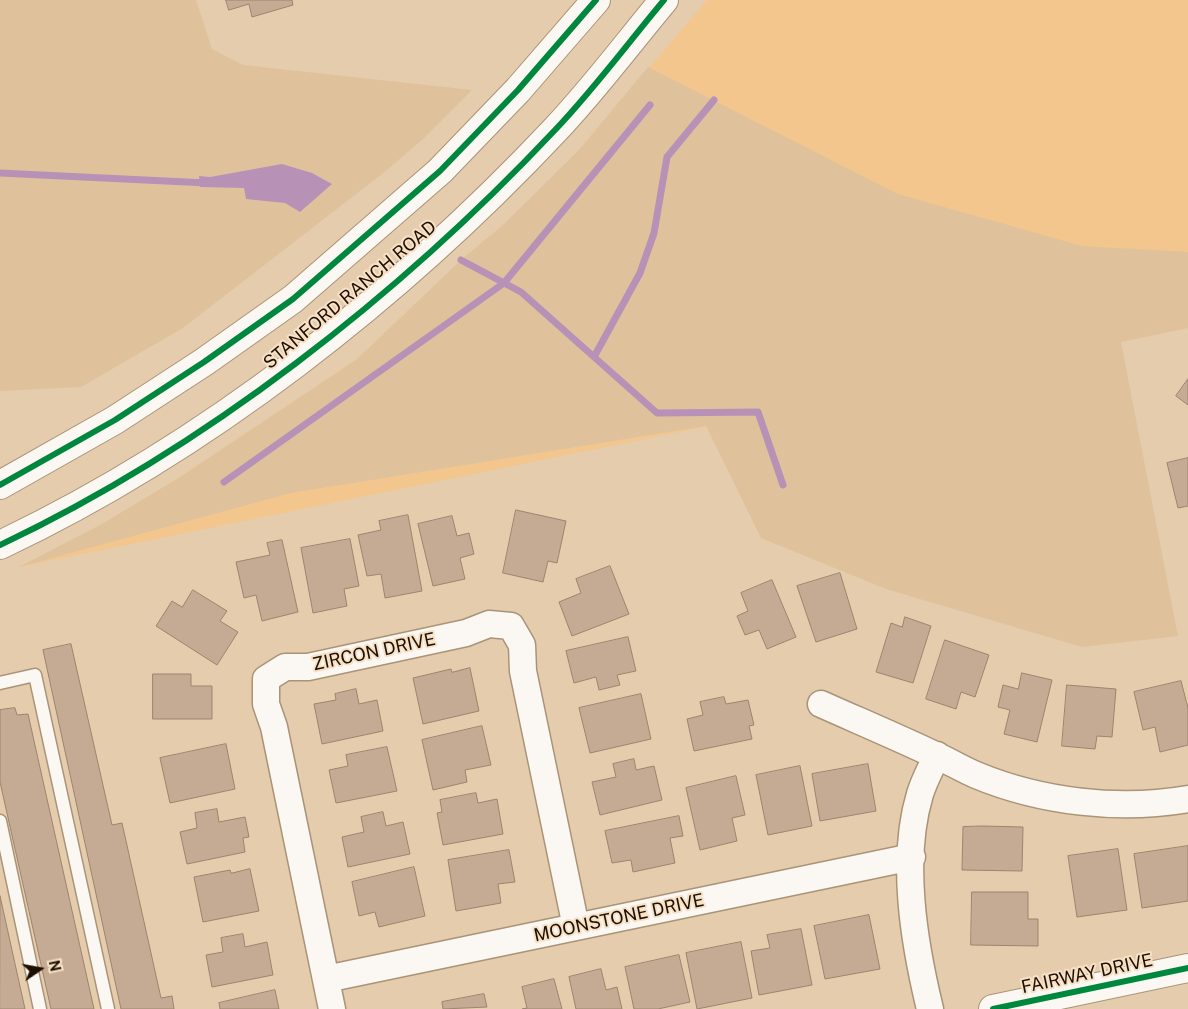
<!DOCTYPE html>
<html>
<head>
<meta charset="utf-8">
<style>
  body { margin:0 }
  #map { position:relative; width:1188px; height:1009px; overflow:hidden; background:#e5ccad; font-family:"Public Sans",sans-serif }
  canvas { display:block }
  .north { position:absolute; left:15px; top:944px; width:50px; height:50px; -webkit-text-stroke:4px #f7e1c6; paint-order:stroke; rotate:78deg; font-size:14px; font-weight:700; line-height:20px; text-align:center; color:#1e0f00 }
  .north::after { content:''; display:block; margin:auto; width:18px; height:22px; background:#1e0f00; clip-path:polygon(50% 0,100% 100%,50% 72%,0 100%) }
</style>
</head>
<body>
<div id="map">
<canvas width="1188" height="1009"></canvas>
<div class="north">N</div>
</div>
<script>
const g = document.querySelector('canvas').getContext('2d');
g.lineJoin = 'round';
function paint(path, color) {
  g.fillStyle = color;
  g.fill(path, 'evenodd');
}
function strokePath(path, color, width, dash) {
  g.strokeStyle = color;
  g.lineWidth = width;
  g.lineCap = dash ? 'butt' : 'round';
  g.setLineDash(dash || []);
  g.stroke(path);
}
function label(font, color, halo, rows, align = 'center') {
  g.font = font + ' "Public Sans",sans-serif';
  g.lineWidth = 4;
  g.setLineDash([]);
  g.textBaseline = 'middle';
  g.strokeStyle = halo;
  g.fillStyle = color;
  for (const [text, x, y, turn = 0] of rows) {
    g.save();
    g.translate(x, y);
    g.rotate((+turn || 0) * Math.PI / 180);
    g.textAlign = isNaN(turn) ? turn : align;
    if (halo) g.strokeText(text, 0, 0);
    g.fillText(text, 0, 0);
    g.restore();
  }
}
paint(new Path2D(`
  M707,0h481v328l-1169,239 83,-43 75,-45 179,-119 105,-100 43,-36 75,-74z`), '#f2c68d');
paint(new Path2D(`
  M0,0h196l16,49 31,16 229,25 -50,50 -40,34 -199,154 -102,59 -81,4z
  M648,67l250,127 184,52 106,6v76l-67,14 57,294 -96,11 -196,-58 -125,-51 -55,-112 -415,67 -272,74 83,-43 75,-45 179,-119 105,-100 43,-36 75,-74z`), '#dfc29c');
paint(new Path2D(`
  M282,164l30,9 20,11 -32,28 -15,-9 -39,-4 -2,-11 -44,-1 -1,-11 11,1z`), '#b891b7');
strokePath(new Path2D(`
  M0,173l207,10
  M461,260l60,32 136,121 101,-1 25,73
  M594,357l46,-84 14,-40 13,-76 47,-57
  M224,482l280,-199 146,-178`), '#b891b7', 7);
const building = new Path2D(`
  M226,0h66l1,5 -41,12 -3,-13 -20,6z
  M1188,379v26l-12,-9z
  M1188,458v48l-10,2 -11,-45z
  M516,510l50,11 -9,42 -9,-2 -5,21 -40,-9z
  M408,515l14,76 -37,7 -4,-24 -14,2 -9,-41 23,-5 -2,-9z
  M452,516l5,20 12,-3 5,21 -14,4 5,21 -32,7 -15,-62z
  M350,539l9,47 -15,3 3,17 -34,7 -12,-65z
  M282,540l16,72 -36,9 -6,-26 -12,3 -8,-36 34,-7 -3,-12z
  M610,566l19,48 -57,22 -13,-34 22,-9 -5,-14z
  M840,573l17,56 -41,13 -19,-56z
  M772,580l24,57 -29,12 -8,-19 -14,5 -8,-19 11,-5 -7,-18z
  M193,590l34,21 -7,10 18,11 -21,33 -61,-39 16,-25 10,6z
  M905,617l26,9 -18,57 -37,-11 15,-49 11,4z
  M628,637l8,34 -19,4 3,10 -21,5 -3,-13 -22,6 -8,-32z
  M945,640l44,15 -14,42 -14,-5 -5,17 -30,-10z
  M71,644l41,181 10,-2 39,175 11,-2 2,13h-53l-78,-359z
  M470,668l9,43 -56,13 -10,-46 38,-9 1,3z
  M1022,673l30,7 -15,62 -33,-8 6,-24 -12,-3 5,-22 15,4z
  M153,674h38v12h21v33h-59z
  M1181,681l7,27v37l-28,7 -5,-25 -12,3 -9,-38z
  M1067,685l49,4 -4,48 -15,-1 -2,13 -33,-3z
  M356,689l3,15 18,-4 6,31 -61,13 -8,-40 22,-4 -1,-6z
  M641,694l10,45 -61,14 -11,-45z
  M724,697l2,7 22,-4 6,25 -5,1 3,13 -58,12 -7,-32 16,-4 -3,-13z
  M15,708l2,7 11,-1 66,295h-43l-51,-227v-72z
  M482,726l9,39 -26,5 2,12 -34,8 -11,-50z
  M226,744l9,45 -65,14 -10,-45z
  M387,747l10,44 -61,12 -7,-33 19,-4 -2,-11z
  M634,759l2,11 18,-4 8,34 -62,15 -8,-33 24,-5 -3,-13z
  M868,764l8,47 -56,10 -8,-47z
  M800,766l12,60 -44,9 -12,-60z
  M736,776l9,39 -13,3 5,23 -37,9 -14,-62z
  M476,793l2,10 19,-4 6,35 -60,11 -6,-32 5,-1 -2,-12z
  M217,809l2,13 26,-5 4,20 -6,1 2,14 -58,12 -7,-32 17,-4 -2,-15z
  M383,812l3,14 17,-4 7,32 -62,13 -6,-30 22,-5 -3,-15z
  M679,816l4,20 -13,2 5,25 -42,9 -2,-12 -19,3 -7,-32z
  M982,826l41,1 -1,44 -60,-1 1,-43z
  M1188,846v55l-46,7 -8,-54z
  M1118,849l9,61 -50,7 -9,-61z
  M509,850l6,32 -17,2 3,19 -45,8 -8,-51z
  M414,867l11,49 -46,11 -4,-15 -16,4 -7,-34z
  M250,869l9,42 -56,11 -9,-45 36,-7 1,3z
  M972,892h56v27h10v27l-67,-1z
  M0,896l25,113h-25z
  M869,915l11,54 -55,10 -11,-53z
  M801,929l11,56 -53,10 -8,-44 19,-3 -3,-13z
  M243,934l2,13 22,-5 6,33 -61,12 -6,-32 17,-3 -2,-14z
  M741,942l11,56 -55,11 -11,-56z
  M679,955l11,47 -32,7h-24l-9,-42z
  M601,969l5,21 11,-3 5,22h-46l-7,-32z
  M554,979l8,30h-40l5,-1 -5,-21z
  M275,990l4,19h-59l-1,-6z
  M484,994l3,13 -44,2 -1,-7z`);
paint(building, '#c5ab94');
strokePath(building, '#9c856d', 1);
const lane = new Path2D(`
  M0,683l35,-8 73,334
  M0,821l40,188`);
const street = new Path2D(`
  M821,704c38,17 76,33 114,51 14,6 27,14 41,20 65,27 143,36 212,24
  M326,979l586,-122
  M332,1009l-58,-282 -8,-23v-25l19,-12h23l158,-34 23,-9 22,2 11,19 1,26 53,256
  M930,1009c-16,-66 -30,-149 -10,-215 4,-13 11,-26 17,-39`);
const secondary = new Path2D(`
  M0,485l115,-65 89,-58 89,-63 147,-128 78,-81 78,-90
  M0,545c205,-97 400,-250 555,-415 39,-41 73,-87 109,-130
  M993,1009l195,-41`);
strokePath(lane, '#a99478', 15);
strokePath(street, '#a99478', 29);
strokePath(secondary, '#a99478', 30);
strokePath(lane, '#fbf7f3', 12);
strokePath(street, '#fbf7f3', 26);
strokePath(secondary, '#fbf7f3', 28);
strokePath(new Path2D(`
  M0,485l115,-65 89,-58 89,-63 147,-128 78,-81 78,-90
  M0,545c205,-97 400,-250 555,-415 39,-41 73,-87 109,-130
  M993,1009l195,-41`), '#00873e', 6);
label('18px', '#1e0f00', '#f7e1c6', [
  ["STANFORD RANCH ROAD",350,295,-40],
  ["ZIRCON DRIVE",374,652,-12],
  ["MOONSTONE DRIVE",619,918,-12],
  ["FAIRWAY DRIVE",1087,974,-12]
]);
</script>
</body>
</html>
